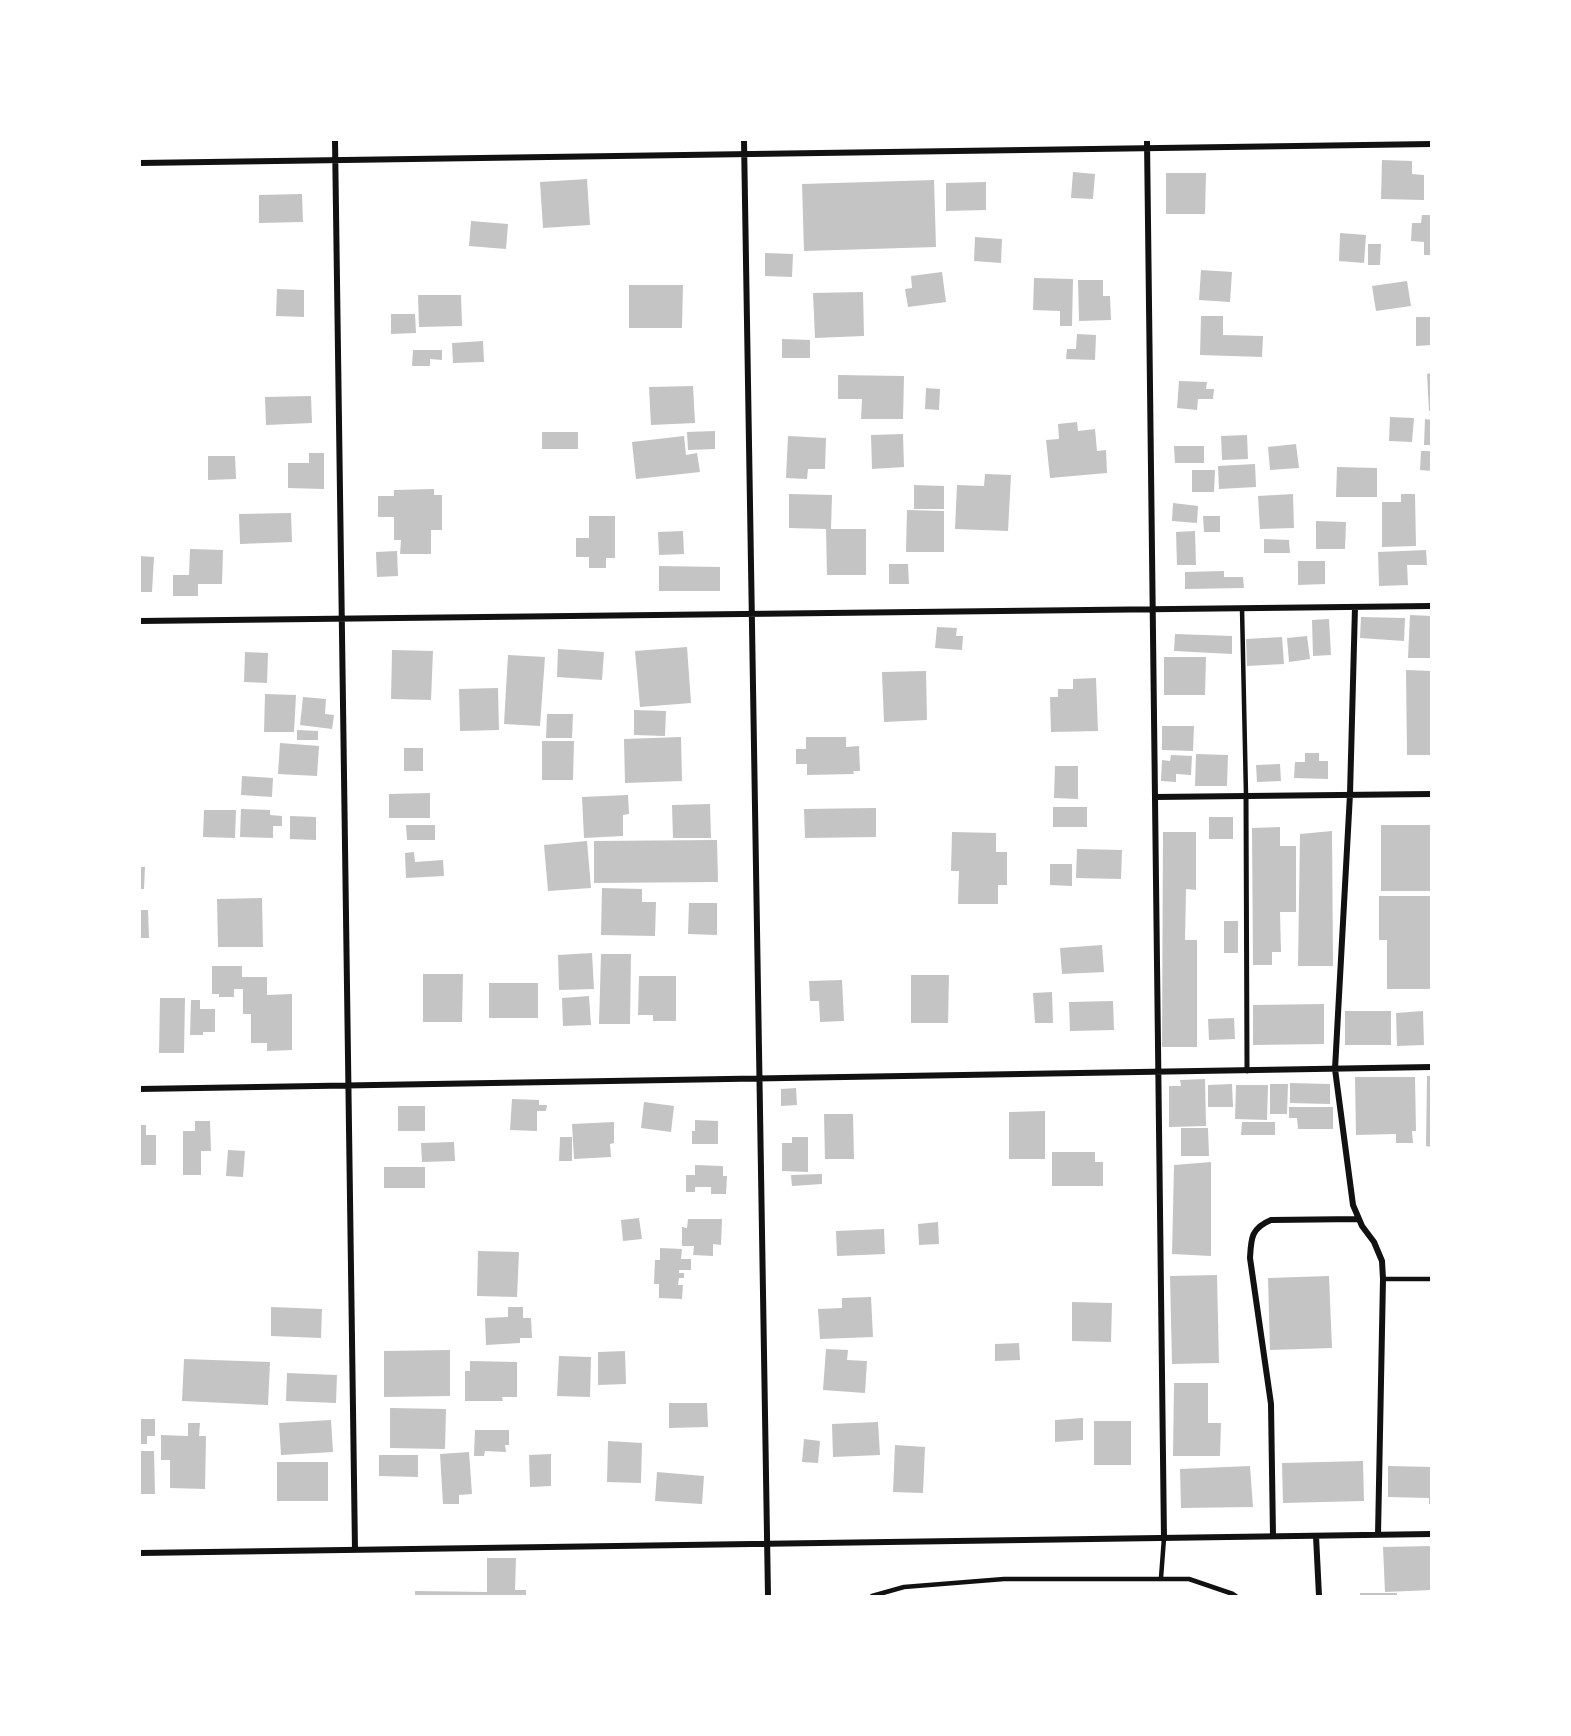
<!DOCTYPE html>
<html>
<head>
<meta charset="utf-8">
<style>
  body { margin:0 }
  #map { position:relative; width:1571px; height:1736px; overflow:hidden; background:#fff; font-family:"Alegreya Sans",sans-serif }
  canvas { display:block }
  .frame { position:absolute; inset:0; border:141px solid #fff; pointer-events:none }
</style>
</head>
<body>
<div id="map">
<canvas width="1571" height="1736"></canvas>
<div class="frame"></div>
</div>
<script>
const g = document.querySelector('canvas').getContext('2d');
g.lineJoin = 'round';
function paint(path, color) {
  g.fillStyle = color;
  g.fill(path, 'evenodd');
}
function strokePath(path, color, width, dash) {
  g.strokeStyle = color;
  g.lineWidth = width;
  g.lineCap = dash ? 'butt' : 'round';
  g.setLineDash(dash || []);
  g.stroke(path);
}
paint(new Path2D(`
  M1382,160l30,1v13l12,1v25l-43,-1z
  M1073,172l22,2 -2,25 -22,-1z
  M1166,173h40l-1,41h-39z
  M587,179l3,46 -47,3 -3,-46z
  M934,180l2,67 -132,4 -2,-67z
  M986,182v28l-40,1v-28z
  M302,194l1,28 -44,1v-28z
  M1422,215h10v40h-8v-13l-13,-1 1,-18h9z
  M471,221l37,3 -2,25 -37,-3z
  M1340,233l26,2 -2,28 -25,-2z
  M975,237l27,2 -1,24 -27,-2z
  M1368,244h13l-1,21h-12z
  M765,253l28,1 -1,23 -27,-1z
  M1201,270l31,2 -2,30 -31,-2z
  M942,272l4,30 -38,5 -3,-18 7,-1 -1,-12z
  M1034,278l39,1 -1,47h-12v-15l-27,-1z
  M1078,280h25v16h7l1,24 -32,1z
  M1407,281l4,25 -35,5 -4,-25z
  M629,285h54l-1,43h-53z
  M277,289l27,1v27l-28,-1z
  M863,292l1,44 -49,2 -2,-45z
  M418,295h43l1,31 -43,1z
  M391,314h24l1,19 -25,1z
  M1201,316h22v19l40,1 -1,21 -62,-2z
  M1416,317h16v28l-16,1z
  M1077,334l19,1 -1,25 -29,-1 1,-10h9z
  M782,339l28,1v18h-28z
  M483,341l1,21 -31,1 -1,-20z
  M413,350h29v10l-12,-1v7h-18z
  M1432,373v38h-3l-2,-37z
  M838,375l66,1 -1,43h-42l1,-20h-24z
  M1179,381l28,1 -1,7h8l-1,10h-15l-1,11 -20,-2z
  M693,386l2,37 -44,2 -2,-38z
  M926,388l14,1 -1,21 -14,-1z
  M311,396l1,27 -46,2 -1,-28z
  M1390,417l24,1 -2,24 -23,-1z
  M1425,419l7,1v25h-8z
  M1077,422l1,9 17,-2 2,22 9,-1 1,23 -57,5 -4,-38 13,-1 -1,-15z
  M715,431v18l-27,1 -1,-18z
  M542,432h36v17h-36z
  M903,434l1,33 -32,2 -1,-34z
  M1247,435l1,24 -26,1 -1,-24z
  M684,436l2,19 11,-2 3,19 -64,7 -4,-37z
  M788,436l38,2 -1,31h-17l-1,10 -21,-1z
  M1296,444l3,24 -29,2 -2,-23z
  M1174,446h30v17h-29z
  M1421,451h11v20l-12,-1z
  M309,453h15v36l-36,-1v-25h21z
  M208,456h27l1,23 -28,1z
  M1255,464l1,23 -37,2 -1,-23z
  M1337,467l40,1v29h-41z
  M1192,470h23l-1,22h-22z
  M985,474l26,1 -3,56 -53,-2 2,-44 27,1z
  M914,485l30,1v23h-30z
  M434,489v6h8v35h-11v24h-31l1,-14h-7v-23h-16v-21h16v-6z
  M789,494l43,1 -1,34h35v46h-39l-1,-46 -37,-1z
  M1293,494l1,34 -34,1 -2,-33z
  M1401,494h14l1,52 -34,1v-45h19z
  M1173,503l25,3 -1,17 -25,-2z
  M907,510l37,1v41h-38z
  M291,513l1,29 -52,2 -1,-30z
  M589,516h26v42h-9v10h-17v-11h-13v-19h13z
  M1203,516h17v16h-16z
  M1316,521l30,1 -1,27h-29z
  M683,531l1,23 -25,1 -1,-23z
  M1195,531l1,34h-19l-1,-33z
  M1264,539l25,1 1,13h-26z
  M190,549l33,1 -1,34h-24v12h-25v-21h16z
  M1426,550l1,15h-20l1,20 -29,1 -1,-34z
  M397,551l1,25 -21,1 -1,-25z
  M140,556l14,1 -2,35h-12z
  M1298,561h27v23l-27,1z
  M889,564h19l1,20h-20z
  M659,566l61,1v24h-61z
  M1224,571v6h19l1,11 -59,1v-17z
  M1410,615l22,1v42h-24z
  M1361,617l44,1 -1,23 -44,-3z
  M1329,619l2,36 -18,1 -1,-36z
  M937,627l20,1 -1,8h7l-1,14 -27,-2z
  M1175,634l57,2v18l-58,-3z
  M1307,636l3,23 -21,3 -2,-24z
  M1282,637l2,27 -37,2 -1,-27z
  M687,647l4,56 -51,4 -5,-56z
  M558,649l46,3 -2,28 -45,-3z
  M392,650l41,1 -2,49 -40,-1z
  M245,652l23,1 -1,30 -23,-1z
  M508,655l37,2 -5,69 -36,-2z
  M1164,657h42l-1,38h-41z
  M1406,670l26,1v84h-25z
  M926,671l1,49 -43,2 -2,-50z
  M1096,678l2,53 -47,1 -1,-35h8v-8h15v-10z
  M498,688l1,42 -39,1 -1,-42z
  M265,694l31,1 -2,37h-30z
  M303,697l23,2 -1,15 9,1 -2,14 -32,-4z
  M634,710l32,1 -1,25 -31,-1z
  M547,714h26l-1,24h-26z
  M1162,726h32l-1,25 -31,-1z
  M297,730l21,1v9h-21z
  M681,737l1,44 -57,2 -1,-44z
  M806,737h40v10l13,-1 1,25h-7l1,3 -47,1v-11h-11v-15h10z
  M542,741h32l-1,39h-31z
  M280,743l39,3 -2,30 -39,-2z
  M404,748h19v23h-19z
  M1305,753h14v8h9v18l-34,-1 1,-16h10z
  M1196,754l32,1 -1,31h-32z
  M1171,755l21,1 -1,19 -15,-1v8l-15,-1 1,-21 8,1z
  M1280,764l1,17 -24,1 -1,-17z
  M1055,766h23v33l-24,-1z
  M242,776l31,2 -1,19 -31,-2z
  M430,793v25h-41v-24z
  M628,795l1,19 -6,1v21l-39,2 -2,-41z
  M710,804l1,34h-38l-1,-33z
  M1053,807h34v20h-34z
  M876,808v29l-71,1 -1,-29z
  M241,809l29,1v5l12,1v10h-9v12l-33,-1z
  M204,810h32l-1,28 -32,-1z
  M290,816l26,1v23l-26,-1z
  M1209,817h24v22h-24z
  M406,825h29v15h-28z
  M1381,825h51v66h-51z
  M1280,827v19h16v66h-16l1,40h-9v13h-19l-1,-137z
  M1332,831l1,135h-35l2,-132z
  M952,832l44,1v19h11v33h-9v19h-40l1,-33h-8z
  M1163,832h33v58l-10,-1 -1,51h12v107h-35z
  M717,840l1,42 -124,1v-42z
  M587,841l4,47 -43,3 -4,-46z
  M1077,849l45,1 -1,29 -45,-1z
  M414,852l1,10 28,-2 1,16 -38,2 -1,-25z
  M1050,864h22v22l-22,-1z
  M140,867h5l-1,22h-4z
  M602,888l40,1v13h14l-1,34 -54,-1z
  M1379,896h53v93h-45v-49h-8z
  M262,898l1,49h-45l-1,-48z
  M689,903h28v32l-29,-1z
  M140,910h8l1,28h-9z
  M1224,921h14v32h-14z
  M1102,945l2,27 -42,2 -2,-26z
  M592,953l2,36 -35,1 -1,-35z
  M601,954h30l-1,70h-31z
  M212,966h30v11h25v18l25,-1v56l-25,1v-8h-16v-29h-8v-25h-9v8h-15v-3h-7z
  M423,974h40l-1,48h-39z
  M911,975h38l-1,48h-37z
  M639,976h37v45h-23v-6h-15z
  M842,980l2,41 -24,1 -1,-21h-9l-1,-20z
  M489,983h49v35h-49z
  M1052,992l1,31h-18l-2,-30z
  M589,996l2,29 -28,1 -1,-28z
  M160,998h25l-1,55h-25z
  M191,1000h9v9h15v23h-12v3h-13z
  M1113,1001l1,29 -44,1 -1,-29z
  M1324,1004v40l-71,1v-40z
  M1345,1011h46v34h-46z
  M1423,1011l1,34 -27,1 -1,-33z
  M1234,1018l1,21 -26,1 -1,-21z
  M1427,1076h5v71l-6,-1z
  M1355,1077h60l1,54h-4l1,12h-17v-9l-40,1z
  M1205,1079l1,47 -37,1v-41h12l-1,-6z
  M1290,1083l40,1v20l-40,-1z
  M1232,1084l1,23h-25v-22z
  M1270,1084h18l-1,30h-17z
  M1236,1085h32l-1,35 -32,-1z
  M796,1088l1,17 -16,1v-17z
  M512,1099l27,1v5h8l-1,6h-9v20l-27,-1z
  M644,1102l30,4 -3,26 -30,-4z
  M398,1106h27v25h-27z
  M1289,1107h44v22h-35l-1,-11h-8z
  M1045,1111v48h-36v-47z
  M824,1114h29l1,45h-29z
  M695,1120l23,1v23h-26v-13h3z
  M195,1121h15l1,30h-10v24h-18v-44h12z
  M614,1122v21l-4,1 1,13 -37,2 -2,-35z
  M1242,1122h33v13h-34z
  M140,1125h6v10h10v30h-16z
  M1181,1128h27l1,28h-28z
  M560,1137h12v24h-13z
  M792,1137h16v35l-26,-1v-28h10z
  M454,1142l1,19 -33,1 -1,-19z
  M228,1150l17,1 -2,26 -17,-1z
  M1052,1152h43v10h8v24h-51z
  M1211,1162v94l-39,-2 2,-89z
  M695,1165l28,1v10h4l-1,18h-15v-7h-16v5h-9v-17h9z
  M384,1167h41v21h-41z
  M822,1174v10l-30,2 -1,-11z
  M639,1218l3,21 -19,2 -2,-21z
  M688,1219h34l-1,26 -8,-1v12l-20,-1 1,-9h-12v-19l5,1z
  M938,1222l1,22 -20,1 -1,-21z
  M884,1229l1,25 -48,2 -1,-25z
  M660,1248l22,1 -1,10h10v11h-12v3h5v5h-5l-1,7h5l-1,14 -23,-1v-14h-5l1,-24h5z
  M478,1251l41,1 -2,45 -40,-1z
  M1217,1275l2,88 -47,1 -2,-88z
  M1329,1276l3,72 -62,2 -2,-72z
  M871,1297l2,40 -53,2 -2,-30 24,-1v-10z
  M1072,1302l40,1 -1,39 -39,-1z
  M271,1307l51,2 -1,29 -50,-2z
  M508,1307h15v11h8l1,20h-12v5l-34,2 -1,-27 23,-1z
  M1019,1343l1,17 -25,1v-17z
  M826,1349l22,1 -1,10 20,1 -2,32 -42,-3z
  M450,1350v46l-66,1v-46z
  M625,1351l1,33 -28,1v-33z
  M559,1356l32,1 -1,40 -33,-1z
  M184,1359l86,3 -2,43 -86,-4z
  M470,1361l47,1v35h-15l1,4h-38v-30h5z
  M287,1373l50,2 -1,28 -50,-2z
  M1174,1383h34v40h13l-1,33h-47z
  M669,1403h38l1,24 -39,1z
  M390,1408l56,1 -1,40 -55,-1z
  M1083,1418v22l-28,2v-22z
  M140,1419h15v17h-8v8h-7z
  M331,1420l2,32 -52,3 -2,-32z
  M1094,1421h37v44h-37z
  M878,1422l2,33 -47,2 -1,-33z
  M188,1423h12l-1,13h7l-1,53 -35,-1v-28h-9v-25l27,1z
  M475,1430h34v15h-4l1,7 -21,-1 -1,5h-10z
  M804,1439l16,2 -2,22 -16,-1z
  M608,1441l34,2 -1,40 -34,-1z
  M895,1445l30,2 -2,46 -30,-1z
  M140,1451h14l1,43h-15z
  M469,1452l3,42 -13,1v9h-16l-3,-50z
  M551,1454v32l-21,1 -1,-32z
  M379,1455h39v22l-39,-1z
  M1363,1461l1,40 -81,2 -1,-40z
  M277,1462h51v39h-51z
  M1250,1466l3,41 -72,1 -1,-39z
  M1388,1466l44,1v37h-3v-6l-41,-1z
  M657,1472l47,4 -2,28 -47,-3z
  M1432,1546v44l-47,2 -2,-45z
  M487,1558h29l-1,32h11v6h-111v-5l72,1z
  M1360,1593h37v3h-37z`), '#c4c4c4');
strokePath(new Path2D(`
  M1242,608l4,187
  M1383,1279h49
  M1161,1578l3,-40
  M872,1596l32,-9 100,-8h185l44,15 3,2`), '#111', 4.5);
strokePath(new Path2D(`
  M1246,795l1,276`), '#111', 5);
strokePath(new Path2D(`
  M335,140l20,1410
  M744,140l24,1456
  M1147,140l17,1398
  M140,163l1292,-19
  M1355,607l-5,187 -15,275 18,136 9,21 12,16 8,19 1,18 -5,256
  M140,621l1292,-15
  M1155,797l277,-3
  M140,1089l1292,-22
  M1273,1536l-2,-132 -21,-146c1,-19 1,-30 21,-38l88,-1
  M1316,1536l3,60
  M140,1553l1292,-19`), '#111', 6);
</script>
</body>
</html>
